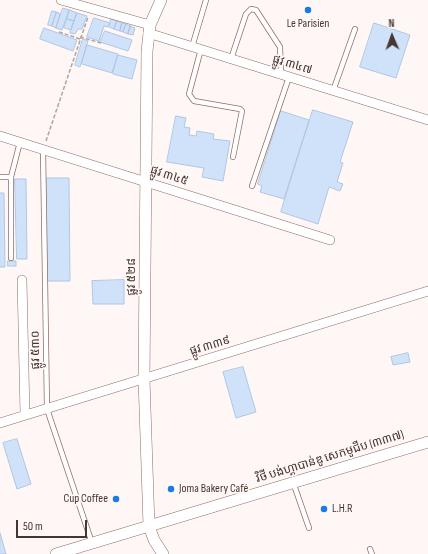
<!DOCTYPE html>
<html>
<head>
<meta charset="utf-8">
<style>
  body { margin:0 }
  #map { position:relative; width:428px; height:554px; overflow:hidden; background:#fff7f5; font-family:"Sofia Sans Condensed",sans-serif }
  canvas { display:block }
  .north { position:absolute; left:372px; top:16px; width:40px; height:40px; -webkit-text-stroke:3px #fff7f5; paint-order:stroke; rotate:358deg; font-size:11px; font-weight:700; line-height:16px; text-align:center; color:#453631 }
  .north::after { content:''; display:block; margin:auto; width:14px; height:18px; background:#453631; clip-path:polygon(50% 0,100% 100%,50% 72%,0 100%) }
  .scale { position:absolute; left:16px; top:520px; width:71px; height:18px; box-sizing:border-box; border:2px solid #453631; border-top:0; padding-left:5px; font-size:12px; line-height:14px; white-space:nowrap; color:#453631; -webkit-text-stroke:3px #fff7f5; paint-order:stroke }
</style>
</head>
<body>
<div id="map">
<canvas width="428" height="554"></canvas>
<div class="north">N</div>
<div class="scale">50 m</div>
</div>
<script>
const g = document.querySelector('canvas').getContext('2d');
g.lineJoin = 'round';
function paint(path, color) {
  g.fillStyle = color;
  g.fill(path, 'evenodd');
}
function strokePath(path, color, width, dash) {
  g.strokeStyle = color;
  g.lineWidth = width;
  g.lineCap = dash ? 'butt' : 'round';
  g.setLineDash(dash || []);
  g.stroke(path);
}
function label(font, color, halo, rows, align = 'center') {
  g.font = font + ' "Sofia Sans Condensed","Noto Sans Khmer",sans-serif';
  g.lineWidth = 3.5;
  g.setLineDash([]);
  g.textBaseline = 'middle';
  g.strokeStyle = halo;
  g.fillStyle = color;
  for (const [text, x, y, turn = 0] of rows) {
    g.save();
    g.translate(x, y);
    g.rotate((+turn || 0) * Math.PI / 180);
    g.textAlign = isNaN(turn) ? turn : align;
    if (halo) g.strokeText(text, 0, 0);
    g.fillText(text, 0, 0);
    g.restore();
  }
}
const building = new Path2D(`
  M63,8l6,2 -7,20 -6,-2z
  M70,10l7,3 -3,8 -7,-2z
  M52,11l4,1 -4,14 -4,-1z
  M57,12l3,2 -4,14 -4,-2z
  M77,13l10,3 -5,13h-4l-3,5 -5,-1z
  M94,18l16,5 -2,4 -4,-1 -5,15 -12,-4z
  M67,19l7,2 -3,9 -7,-2z
  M111,19l6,2 -3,8 -5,-2z
  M117,21l5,2 -2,8 -6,-2z
  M122,23l4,1 -3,8 -3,-1z
  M374,23l36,12 -14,43 -36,-11z
  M126,24l5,2 -3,8 -5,-2z
  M130,26l5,2 -2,7 -5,-1z
  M44,28l33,12 -4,11 -33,-12z
  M105,31l27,9 -4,11 -28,-9z
  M83,39l5,2 -8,26 -5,-2z
  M87,45l31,9 -6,19 -30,-9z
  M118,55l19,5 -5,19 -19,-5z
  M313,110l40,12 -13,40 3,1 -6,19 6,2 -3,7 -11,-4 -11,37 -37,-12z
  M281,111l28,9 -25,79 -24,-7 2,-6 -4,-2z
  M176,116l10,2 -2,9 6,1 -1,7 7,1 1,-5 17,3 -1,5 17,2 -7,40 -21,-4 2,-9 -37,-6z
  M46,178h23l1,103h-23z
  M15,179h11l1,80h-10z
  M0,193h4l1,74h-5z
  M8,261h8v5h-8z
  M124,280v24h-31l-1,-23z
  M408,353l2,9 -17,3 -2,-8z
  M243,367l13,45 -20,6 -13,-46z
  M17,439l14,45 -14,5 -14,-46z
  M0,533l6,21h-6z`);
paint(building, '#cfe2fa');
strokePath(building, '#b0c6e2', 1);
const service = new Path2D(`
  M192,47l14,-47
  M201,49l-12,45 5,7 46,8 2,2 -9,46
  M231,59l15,-45 5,-5 5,1 24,37 1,27
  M333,91l22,-62
  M43,150l4,259 45,134
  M0,177h11v81
  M11,177l9,-35
  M252,186l37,-109
  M293,482l16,46
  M370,549l2,5`);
const minor = new Path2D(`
  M61,0l89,25
  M148,33l280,87
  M0,136l330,104
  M22,280l3,135
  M0,423l428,-132`);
const tertiary = new Path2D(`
  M161,0l-11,25 -3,26 -3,328 5,147 5,14 9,14
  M56,554l372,-112`);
strokePath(service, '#8f6d63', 6);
strokePath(minor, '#8f6d63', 10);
strokePath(tertiary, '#8f6d63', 12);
strokePath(new Path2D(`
  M59,32l21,7
  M80,37l21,6
  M46,141l42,-124`), '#aea3a0', 1.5, [4, 2]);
strokePath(service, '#fff', 4.5);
strokePath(minor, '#fff', 9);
strokePath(tertiary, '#fff', 11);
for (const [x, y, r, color] of [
  [308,10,4,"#187ce4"],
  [171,489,4,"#187ce4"],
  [116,499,4,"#187ce4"],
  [324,509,4,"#187ce4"]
]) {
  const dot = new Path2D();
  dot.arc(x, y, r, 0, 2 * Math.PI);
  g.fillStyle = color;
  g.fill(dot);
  strokePath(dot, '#fff7f5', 1.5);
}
label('12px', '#453631', '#fff7f5', [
  ["Le Parisien",308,24,"center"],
  ["Joma Bakery Café",179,489],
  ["Cup Coffee",108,499,"right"],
  ["L.H.R",332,509]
], 'left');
label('12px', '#453631', '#fff7f5', [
  ["ផ្លូវ ៣៤៧",292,65,17],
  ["ផ្លូវ ៣៤៥",169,176,18],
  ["ផ្លូវ ៥២៨",132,277,-90],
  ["ផ្លូវ ៣៣៩",210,346,-17],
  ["ផ្លូវ ៥៣០",36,350,-91],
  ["វិថី បង់ហ្គាបាន់ឌូ សេកមូជីប (៣៣៧)",330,457,-17]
]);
</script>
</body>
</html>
